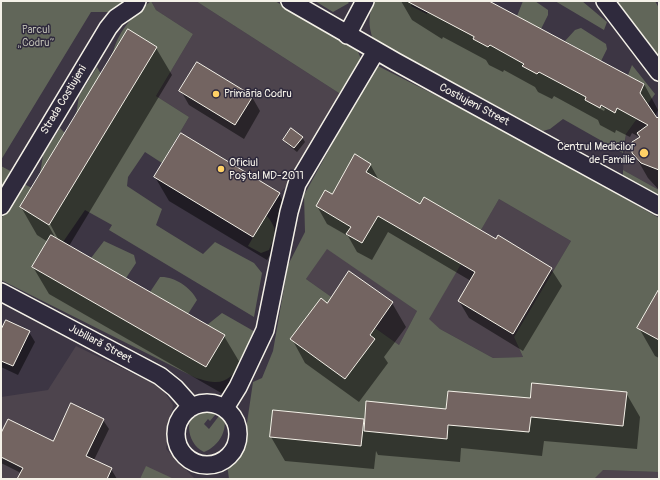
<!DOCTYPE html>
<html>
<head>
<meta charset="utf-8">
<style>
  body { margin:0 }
  #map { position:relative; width:660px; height:480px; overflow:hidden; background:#3d3644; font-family:Pangolin,sans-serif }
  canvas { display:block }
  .frame { position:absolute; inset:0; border:2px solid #f4f1e8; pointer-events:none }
</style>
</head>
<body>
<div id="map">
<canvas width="660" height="480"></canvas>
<div class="frame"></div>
</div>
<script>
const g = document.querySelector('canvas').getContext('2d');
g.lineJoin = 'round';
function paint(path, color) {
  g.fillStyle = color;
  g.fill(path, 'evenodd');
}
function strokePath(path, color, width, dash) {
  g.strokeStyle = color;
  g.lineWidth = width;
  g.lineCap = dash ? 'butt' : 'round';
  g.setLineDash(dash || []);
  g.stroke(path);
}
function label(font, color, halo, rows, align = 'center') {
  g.font = font + ' Pangolin,sans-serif';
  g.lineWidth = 3;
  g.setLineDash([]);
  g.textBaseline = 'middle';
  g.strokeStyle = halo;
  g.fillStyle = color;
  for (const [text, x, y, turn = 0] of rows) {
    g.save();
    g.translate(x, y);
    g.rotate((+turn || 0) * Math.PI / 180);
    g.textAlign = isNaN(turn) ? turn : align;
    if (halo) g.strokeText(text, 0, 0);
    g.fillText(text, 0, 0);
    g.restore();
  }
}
paint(new Path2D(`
  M151,1h45l146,94 -51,86 -11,12 -27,44 -99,-60 35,-60 -33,-21 37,-62 -37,-24z
  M648,104l11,17v69l-36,-20 3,-36z
  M499,199l72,42 -57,96 9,20 -30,1 -53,-29 -12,-10z
  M327,248l90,63 -18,34 -93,-66z
  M76,346l85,41 12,18 -7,44 29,30h-194v-82l47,-7z
  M602,470l57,2v7h-65z`), '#4d444d');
paint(new Path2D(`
  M1,1h131l-20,11h-21l-90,148z
  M151,1l5,9 37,24 -37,62 33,21 -27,46 -17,-11 -17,25 -1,9 35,23 -6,16 47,29 12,-12 39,21 8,10 -8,44 -145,-87 3,-5 -27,-15 -22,32 -12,-7 -19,32 174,100 19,-32 -18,-10 15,-12 35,20c-9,17 -20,51 -43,49 -6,0 -13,-3 -18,-4l-195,-98v-61l21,-36 10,5 -12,19 29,18 108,-178 -29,-17 -16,26c6,-25 19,-39 39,-55z
  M196,1h79l82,48 4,10 -19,36z
  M315,1h32l2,2 -16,9z
  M375,1h32l5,3 -1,2 16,8 1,-2 46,25 -1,2 15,8 2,-2 34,19 -1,2 14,8 2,-2 47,25 -1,3 15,8 1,-3 14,7 2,-4 11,6 16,-30 -16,-9 4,-10 23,29 -29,40 -3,19 -60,-34 -13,10 -7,2 -170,-92c-5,-13 -5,-26 2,-38z
  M523,1h12l13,9v5l-7,14 -24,-13z
  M555,1h27l25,21 -3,8z
  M613,1h42l4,7v55z
  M581,28l25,16 1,5 -6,12 -36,-20 10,-11z
  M376,65l134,68 149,85v254l-56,-2 -9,9h-365l-2,-15 17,-21 9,-61 9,-4 11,-27 15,-86 17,-33 -1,-37zM499,199l72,42 -57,96 9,20 -30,1 -53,-29 -11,-10zM327,249l90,62 -18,34 -93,-66z
  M97,67l4,7 -25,41 3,-19z
  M60,128l5,5 -25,41 3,-19z
  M1,166l13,7 -13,24z
  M623,170l36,20v5l-36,-19z
  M266,215c12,14 10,19 3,35l-8,3 -13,-7z
  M104,241l30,14 2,8 -10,15 -35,-20z
  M160,277c13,-1 31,10 37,23l-9,14 -38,-22z
  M205,406h7l8,3 -10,12 -2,-2 -4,5 5,5 13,-17c8,15 -2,34 -18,40 -19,-9 -21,-40 1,-46z
  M146,466l28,13h-34z`), '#616659');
paint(new Path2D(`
  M401,1h86l157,83 14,26 -3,7 4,6v67l-11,-12 -15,-26 8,-14 -9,-5 -2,4 -14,-7 -1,3 -15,-8 -2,-5 -44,-24 -2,3 -14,-7 -3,-5 -31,-17 -1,2 -14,-7 -3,-5 -43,-23 -1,2 -30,-19zM588,100l17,9 -1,2 -16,-9z
  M156,48l16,27 -103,171 155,90 16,27 -17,31 -174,-100 -16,-27 15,-25 -11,-7 -16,-28zM48,220l10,19h-2l-10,-18z
  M181,91l71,6 8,14 -16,28 -55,-34z
  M302,137l3,5 -8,10 -10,-8 -3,-4z
  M370,164l10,18 41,23 75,35 55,29 11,17 -39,65 -54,-33 -10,-17 12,-20 -83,-49 -16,28 -15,-8 -9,-16 -21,-12 -10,-18z
  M155,177l124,17 13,24 -25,42 -98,-59z
  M659,302v56l-4,-2 -16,-28z
  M392,303l14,24 -22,30 4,6 -29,39 -54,-39 -13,-24z
  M1,332h28l6,10 -17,33 -17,-8z
  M626,393l14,24 -3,32 -93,-8 -2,15 -81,-8 -1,14 -82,-7 -2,-4 -2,18 -89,-8 -14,-24 3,-26 89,9 2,3 82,-13 84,-10z
  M103,420l6,9 -15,31 17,9 6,10h-99l3,-6 -20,-10v-28l52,7z`), '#0007');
const building = new Path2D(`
  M407,1h82l155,83 -4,9 17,25 2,-2v54l-18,-7 -9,-10v-11l8,-5 -3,-4 11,-8 -31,-17 -2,5 -14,-8 -1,3 -15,-8 1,-3 -47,-25 -2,2 -15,-8 2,-2 -34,-19 -2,2 -15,-8 1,-2z
  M128,29l29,18 -108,178 -29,-18z
  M197,62l56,34 -18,29 -56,-34z
  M291,128l12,9 -9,11 -11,-8z
  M181,133l99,60 -27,44 -99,-60z
  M355,154l16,10 -5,8 54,32 4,-7 72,42 2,-4 54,33 -39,66 -55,-33 17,-29 -97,-56 -16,27 -16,-9 5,-7 -35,-21 9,-16 7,4z
  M51,235l174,100 -19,32 -174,-100z
  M349,271l44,31 -23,33 5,4 -30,40 -55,-40 31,-41 6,5z
  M659,289v51l-22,-12z
  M6,320l24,11 -17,35 -12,-5v-31z
  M532,383l95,9 -4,34 -92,-9 -2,15 -81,-7 -1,14 -83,-8 2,-30 80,8 2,-18 82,7z
  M71,403l33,16 -18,37 26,12 -5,11h-90l6,-11 -22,-11v-24l7,-14 45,22z
  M273,410l91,9 -3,27 -91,-9z`);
paint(building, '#736461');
strokePath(building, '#f4f1e8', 1);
const minor = new Path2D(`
  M290,1l106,61 263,144
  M605,1l54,71
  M347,35l18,-34
  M1,206l107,-178 8,-10 19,-13 2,-4
  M1,292l159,84 15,12 17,19
  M176 434a31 31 0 1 1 62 0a31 31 0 1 1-62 0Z
  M225,408l13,-21 27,-57 24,-118 8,-28 79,-133`);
strokePath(minor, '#f4f1e8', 20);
strokePath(minor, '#2f2a3d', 17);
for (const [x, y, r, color] of [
  [216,94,4,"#ffd166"],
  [644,153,5,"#ffd166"],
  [221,169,4,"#ffd166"]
]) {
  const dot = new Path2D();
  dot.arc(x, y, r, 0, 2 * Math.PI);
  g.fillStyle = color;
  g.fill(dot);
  strokePath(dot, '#2f2a3d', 1.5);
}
label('11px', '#b9b9af', '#2f2a3d', [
  ["Parcul",36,30],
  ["„Codru”",36,43]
]);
label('11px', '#f4f1e8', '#2f2a3d', [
  ["Primăria Codru",224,94],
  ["Centrul Medicilor",635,147,"right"],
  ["de Familie",635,160,"right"],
  ["Oficiul",229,163],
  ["Poștal MD-2011",229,176]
], 'left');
label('11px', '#f4f1e8', '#2f2a3d', [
  ["Strada Costiujeni",64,100,-59],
  ["Costiujeni Street",474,105,28],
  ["Jubiliară Street",100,344,28]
]);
</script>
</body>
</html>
